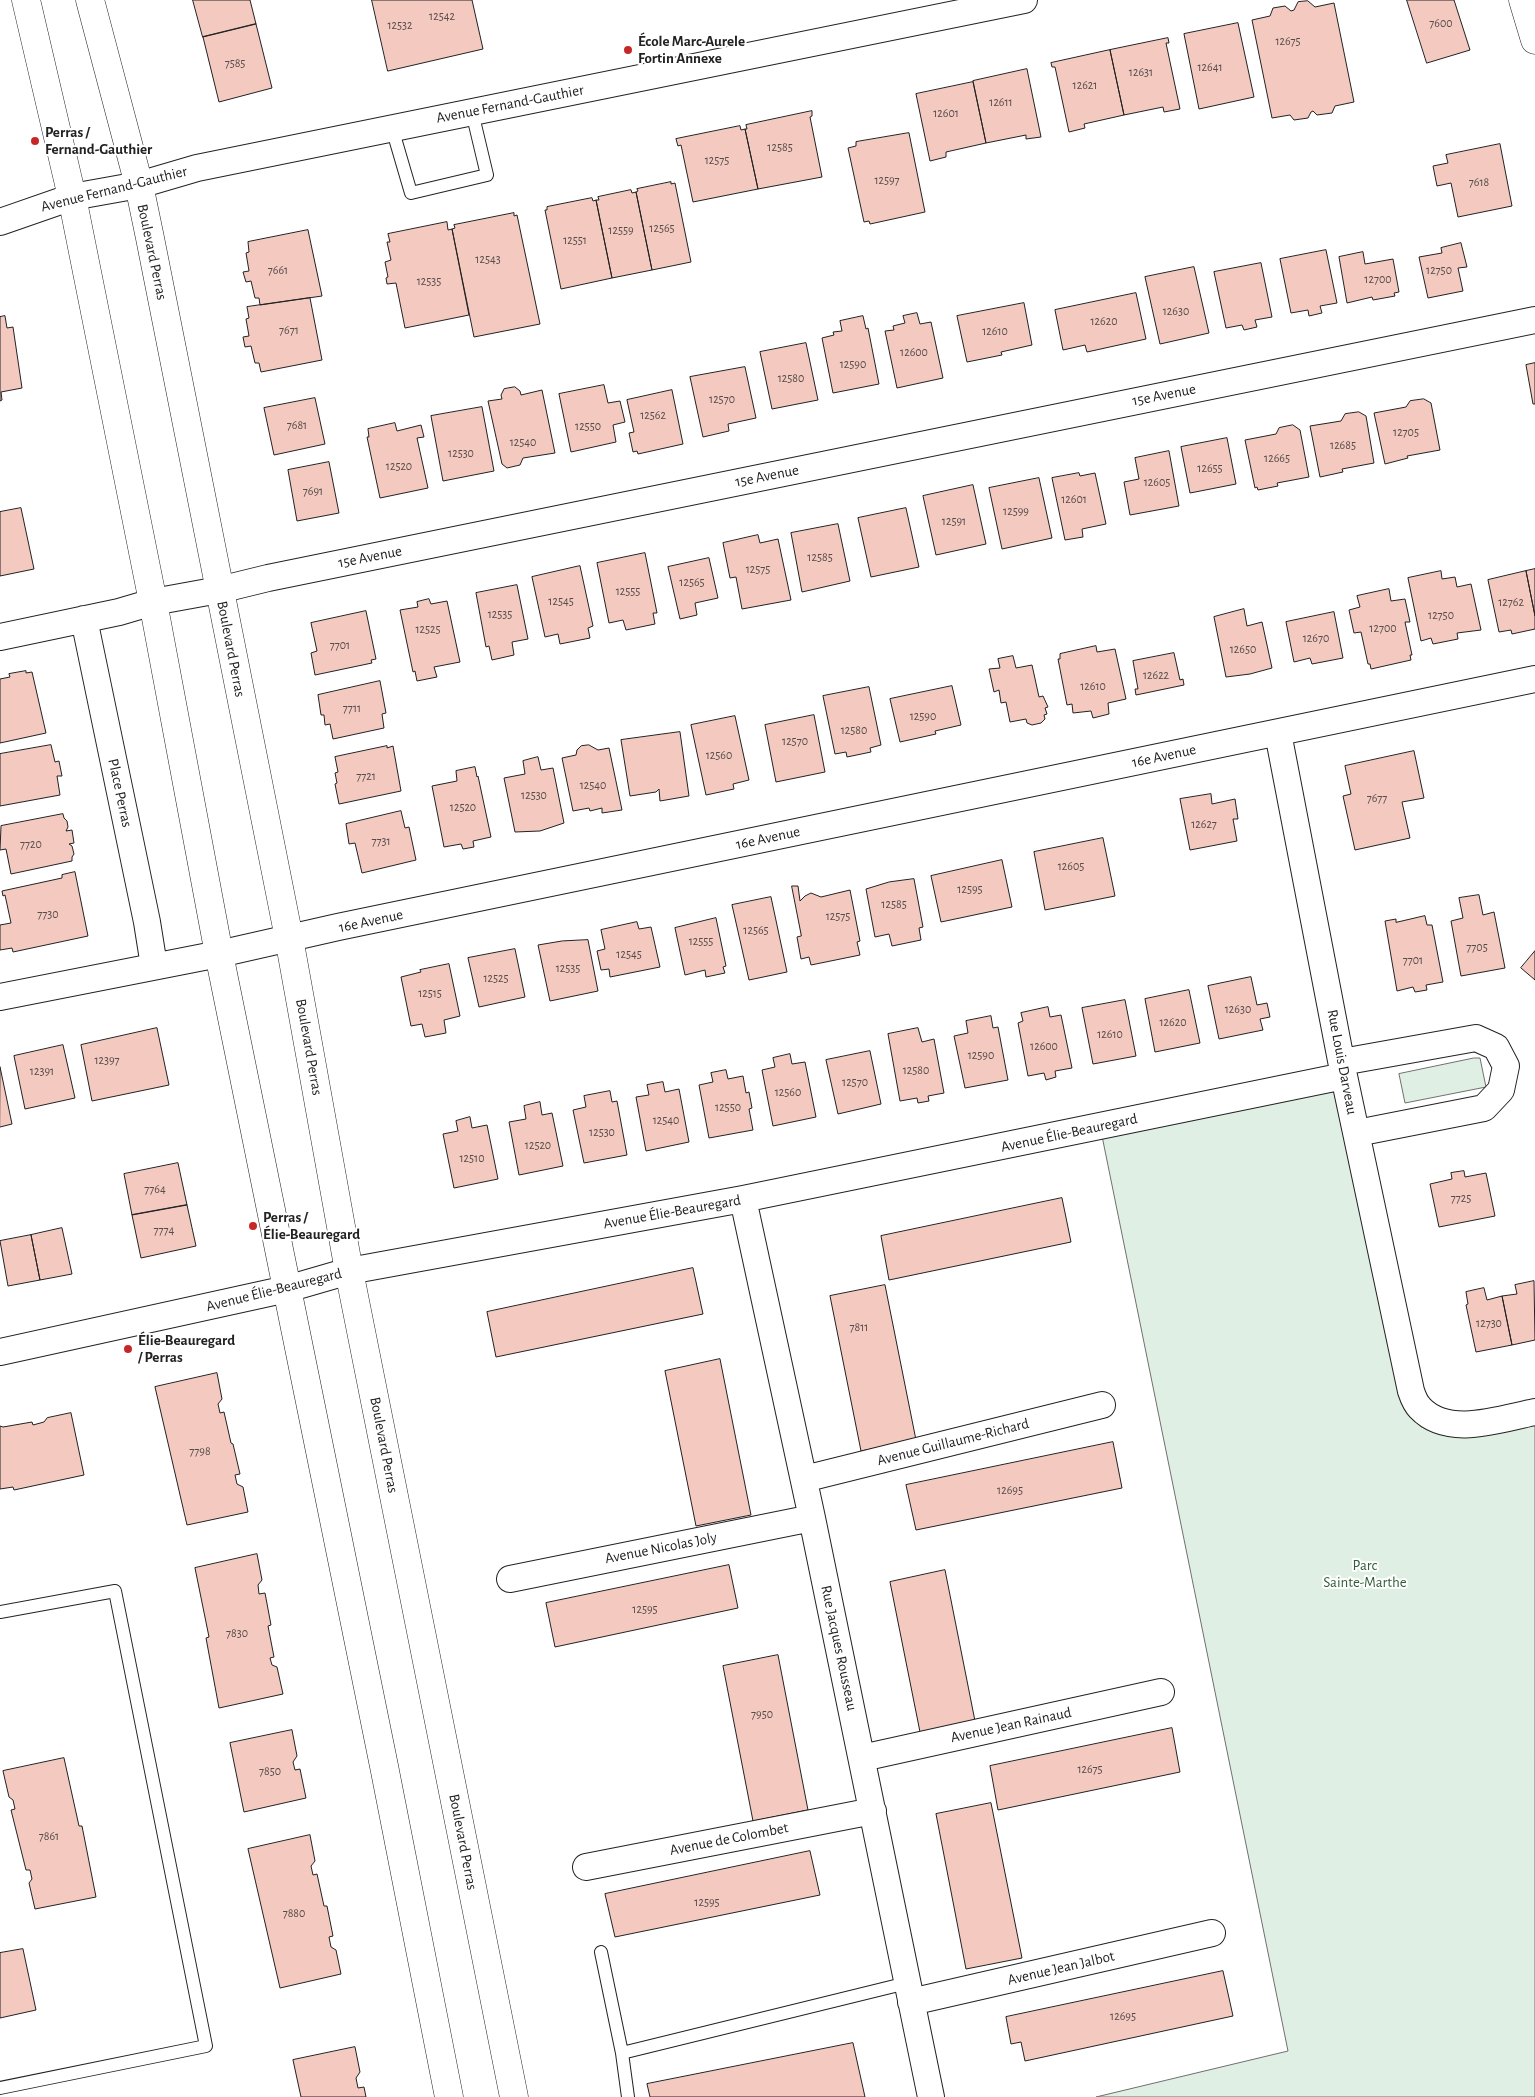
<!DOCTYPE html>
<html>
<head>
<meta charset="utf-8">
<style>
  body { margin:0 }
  canvas { display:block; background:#fff }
</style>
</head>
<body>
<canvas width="1535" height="2097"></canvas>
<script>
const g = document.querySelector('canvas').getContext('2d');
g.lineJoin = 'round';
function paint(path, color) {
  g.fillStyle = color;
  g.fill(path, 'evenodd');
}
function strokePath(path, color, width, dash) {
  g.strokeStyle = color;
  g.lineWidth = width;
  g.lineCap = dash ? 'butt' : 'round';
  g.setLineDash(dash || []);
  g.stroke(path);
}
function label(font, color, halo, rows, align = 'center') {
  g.font = font + ' "Alegreya Sans",sans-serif';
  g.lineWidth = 4;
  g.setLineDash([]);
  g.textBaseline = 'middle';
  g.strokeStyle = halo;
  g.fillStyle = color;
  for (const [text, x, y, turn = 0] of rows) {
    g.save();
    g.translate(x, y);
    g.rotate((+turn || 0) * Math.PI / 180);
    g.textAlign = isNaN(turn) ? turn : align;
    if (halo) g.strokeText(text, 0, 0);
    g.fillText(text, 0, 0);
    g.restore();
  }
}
const green = new Path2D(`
  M1474,1058h6l6,29 -81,16 -6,-29z
  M1344,1076l67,315 22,27 102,-6v685h-439l192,-46 -188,-925z`);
paint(green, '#e0efe3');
strokePath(green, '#6f6f6f', 1);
const building = new Path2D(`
  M193,0h57l6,24 -53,13z
  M372,0h100l11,49 -95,22z
  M1407,0h47l16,50 -43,13z
  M1308,1l7,6 19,-4 20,99 -19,4 -3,7 -15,2 -4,-4 -2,1 -3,6 -14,2 -4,-5 -18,3 -20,-98 18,-4 3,-8 12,-2 6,5 3,-1 4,-8z
  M1238,23l16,74 -55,12 -15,-75z
  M256,24l16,64 -53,14 -16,-65z
  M1168,38l1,5h-3l14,66 -16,3 -1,-5 -39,8 -14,-65z
  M1110,50l14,65 -40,9 1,4 -16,4 -14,-65h-3l-1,-4z
  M1027,69l14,68 -15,2v-4l-40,8 -13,-62z
  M973,82l13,61 -40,9v5l-16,4 -14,-67z
  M812,111v5l-2,1 12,60 -64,12 -13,-60h2l-1,-4z
  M740,126l1,4 4,-1 13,60 -65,13 -12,-57 -3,1 -2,-7z
  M909,133l16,79 -55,12 -1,-3 -5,1 -16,-74 8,-2v-4z
  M1500,144l12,62 -54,11 -7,-34 -14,3 -4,-20 15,-3 -2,-8z
  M671,182v2l4,-1 16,79 -39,8 -16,-78 2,-1 -1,-2z
  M631,190l1,3 4,-1 16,78 -40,8 -16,-78h3l-1,-3z
  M592,198l1,3 3,-1 16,78 -51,11 -16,-79h2v-3z
  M514,213v3l3,-1 23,109 -66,13 -22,-108 3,-1 -1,-3z
  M447,222l1,8 4,-1 17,86 -64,13 -9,-45 -9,1 -1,-6 2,-1 -3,-15 6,-2 -4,-18h3l-2,-8z
  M308,230l14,66 -62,9 -1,-7h-4l-4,-17 -5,1 -3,-10 6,-1 -3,-18 3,-1 -1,-10z
  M1461,243l6,24 -9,1 5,23 -35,7 -9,-41 23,-4 -1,-5z
  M1326,250l11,53 -17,3 2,7 -13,3 -1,-6 -17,3 -11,-54z
  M1363,252l2,12 28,-5 6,33 -5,1 1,3 -22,4 -1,-3 -25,6 -8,-46z
  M1261,263l11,54 -17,3 2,7 -13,3 -2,-5 -16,3 -12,-56z
  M1194,267l15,66 -49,11 -15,-67z
  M1136,293l10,46 -59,13 -2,-7 -22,5 -8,-40z
  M310,298l12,62 -61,12 -2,-9h-4l-4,-17 -6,1 -2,-10 6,-1 -3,-17 3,-1 -2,-11z
  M1024,303l8,42 -31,7 1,3 -35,7 -10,-46z
  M917,313l3,11 11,-2 12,56 -46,10 -12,-57 9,-1 -1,-4 12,-3 -2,-7z
  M5,316l2,12 6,-1 9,61 -21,4 1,8 -2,1v-84z
  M863,316l3,13 2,-1 11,56 -46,9 -11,-55 12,-3 -1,-3 9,-1 -2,-10z
  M806,343l12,57 -46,9 -12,-57z
  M1535,363v41h-2l-7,-39z
  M745,367l11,51 -28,6 1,7 -26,6 -13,-60z
  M604,385l4,18 12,-2 5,21 -12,3 3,17 -45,10 -12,-58z
  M515,387l5,4 1,4 21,-5 13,63 -32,5 -3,7 -13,3 -5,-4 -14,-63 14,-2 -1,-4 3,-6z
  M672,390l11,54 -45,10 -1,-3 -4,1 -4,-19 5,-1 -7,-32z
  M315,398l10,46 -51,11 -10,-47z
  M1424,399l7,4 9,47 -33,6 1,2 -23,6 -11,-51 32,-6 4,-6z
  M482,407l12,64 -51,10 -12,-65z
  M1359,412l7,4 8,47 -32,6 1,3 -23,5 -10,-51 31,-5 4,-7z
  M395,423l2,8 24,-6 3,12 -7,1 11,50 -48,10 -13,-61h2l-1,-8z
  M1293,425l7,5 9,47 -32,6 1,3 -20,4 -1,-3 -2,1 -10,-48 31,-6 3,-6z
  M1227,438l9,46 -46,9 -9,-46z
  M1169,451l10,55 -49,9 -6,-33 15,-3 -4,-21z
  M329,462l10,51 -42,8 -9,-51z
  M1079,473l1,3 15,-3 11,51 -24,5 1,8 -18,3 -13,-62z
  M1039,478l13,60 -50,11 -13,-61z
  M973,485l13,59 -50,11 -13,-59z
  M21,508l13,61 -34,7v-64z
  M906,508l13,59 -48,10 -13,-59z
  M838,524l12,57 -48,11 -11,-59z
  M758,535l2,8 18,-4 13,61 -49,9 -6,-32 -6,1 -7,-35z
  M645,553l12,60h-4l2,11 -29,6 -3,-10 -14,3 -12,-60z
  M709,558l9,40 -23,5 2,12 -17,4 -12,-52z
  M580,566l13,60 -5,2 2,10 -30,6 -2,-10 -13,3 -13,-60z
  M1535,569v47l-9,-45z
  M1441,571l1,8 13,-2 2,10 14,-3 10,46 -24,3 1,6 -25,5 -2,-6 -10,3 -13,-63z
  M1526,571l9,45v13l-23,5 -1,-4 -12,2 -11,-52z
  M517,585l11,54 -16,3 2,13 -22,5 -3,-14 -3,1 -10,-54z
  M1389,589l2,12 14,-2 5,23h-5l7,33h-2l1,5 -40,9 -1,-5h-2l-7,-32 -7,1 -5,-23 11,-3 -3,-11z
  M429,599l2,5 16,-3 13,61 -26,5 3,10 -20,4 -2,-10 -2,1 -13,-62 18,-3 -1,-5z
  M1244,609l3,17 15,-4 10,46 -22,6 -24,3 -12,-60z
  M366,611l10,48 -5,1 1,3 -57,12 -4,-22 6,-2 -6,-28z
  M1334,612l9,46 -31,6 -2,-6 -16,4 -8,-40z
  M1096,646l1,6 18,-3 11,50 -18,4 1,11 -16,4 -2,-7 -18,2 -1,-9 -5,1 -9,-46h2v-5z
  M1174,653l6,27 3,-1 1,6 -48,10 -1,-6h3l-5,-28z
  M1013,656l3,12 16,-3 7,32 4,-1 5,11 -3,1 2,6 -3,1 1,4 -4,4 -9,2 -5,-2 -1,-4 -16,3 -4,-20 -5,1 -2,-13 -5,2 -5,-23 11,-1 -2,-9z
  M26,671v2l6,-1 14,61 -46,10v-64l10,-2 -1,-3z
  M380,681l6,32 -4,1 2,14 -51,11 -3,-15 -5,1 -1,-10h-3l-3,-20z
  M952,686l9,39 -26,6 1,3 -36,8 -10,-43z
  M869,687l12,58 -11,3 1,4 -24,5 -1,-5 -11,2 -12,-58z
  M814,715l11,57 -49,10 -11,-57z
  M735,716l14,64 -16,4 1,5 -28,6 -15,-70z
  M680,732l9,64 -29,5 -1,-12 -3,3 -26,4 -9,-56z
  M51,745l4,17 4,-1 3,15h-5l3,19 -60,11v-52z
  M589,745l9,5 11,-2 13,62 -20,3v-5l-12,3 -1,-3 -16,3 -11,-53 14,-3 1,-5 4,-4z
  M387,746v2l6,-2 8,45 -62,13 -4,-20 2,-1 -2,-10 3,-1 -3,-15z
  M1414,751l10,47 -22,4 8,36 -55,12 -12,-54 8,-2 -6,-28z
  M538,757l3,13 12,-2 11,55 -24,8 -25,1 -11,-54 21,-4 -2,-13z
  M475,767l2,10 1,-1 13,61 -18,4 1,6 -11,2 -2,-5 -17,3 -12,-61 25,-5 -1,-10z
  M1211,794l1,10 23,-5 3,20h-5l4,22 -47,9 -10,-51z
  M401,811l4,17 4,-1 7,33 -54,13 -7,-30 -6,1 -3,-20z
  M63,814l1,4 3,3 1,6 -2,4 6,-1 2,13 -5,1 3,2 2,8 -2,3v4l-61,13 -5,-25 -6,1 1,-24z
  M1103,838l12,58 -70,14 -11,-58z
  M1002,860l10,47 -71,15 -10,-46z
  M75,872l13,64 -75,16 -1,-4 -12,2v-25l11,-2 -6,-28 -2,1 -1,-5 60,-13v-3z
  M914,879l9,48 -4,1 2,12 -29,6 -3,-12 -14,3 -9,-48 23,-7z
  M792,886h6l2,15 5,-5 6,-3 10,4 29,-7 10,51 -3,1 3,13 -49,10 -2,-8 -8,2 -4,-22 4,-1z
  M1479,895l4,20 11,-3 11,56 -44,8 -10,-55 12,-3 -4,-20z
  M771,897l16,75 -38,8 -17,-75z
  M1425,916l2,9h5l11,57 -17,3 1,5 -12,2 -2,-5 -16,4 -12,-70 11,-2v3z
  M716,918l10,48 -3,1 2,6 -19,4 -1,-7 -20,5 -10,-47z
  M637,922l2,7 12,-2 9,40 -50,10 -1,-8 -8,1 -4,-19 8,-2 -4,-19z
  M588,940l10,51 -48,10 -12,-56 24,-4z
  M515,949l10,48 -46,10 -11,-49z
  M1535,951v29l-14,-12z
  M449,964l11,52 -16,4 2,13 -21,4 -3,-13 -11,2 -10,-49 20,-5 -1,-2z
  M1251,977l6,28 10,-2 3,14 -10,2 3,11 -44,9 -11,-53z
  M1189,990l11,53 -45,9 -10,-53z
  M1125,1000l11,56 -43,8 -11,-56z
  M1048,1007l2,10 11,-2 11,53 -17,3 1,6 -10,3 -2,-7 -16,3 -10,-53 5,-2 -2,-8z
  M991,1016l2,12 5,-1 10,53 -43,8 -11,-52 14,-3 -2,-12z
  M157,1028l12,57 -77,16 -11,-56z
  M918,1028l4,14 12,-3 10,54 -16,3 1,5 -11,2 -1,-5 -17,3 -12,-67z
  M63,1045l12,53 -50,11 -11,-53z
  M870,1051l11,53 -43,10 -12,-54z
  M790,1054l2,10 13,-2 11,55 -43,9 -11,-56 13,-3 -2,-9z
  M0,1067l12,57 -12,3z
  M726,1070l2,9 15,-3 3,17 3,-1 3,16 -3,1 4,21 -44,8 -10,-53 14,-3 -2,-9z
  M663,1082l2,10 14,-3 10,53 -43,9 -10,-54 13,-2 -2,-10z
  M610,1091l2,11 5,-1 10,54 -43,8 -11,-53 13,-3 -2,-11z
  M540,1102l2,13 10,-2 11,53 -44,9 -10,-53 17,-3 -2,-13z
  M470,1117l2,11 15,-3 11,54 -44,9 -11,-54 15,-3 -2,-10z
  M178,1163l9,42 -55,10 -8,-41z
  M1464,1171l1,6 21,-4 9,43 -56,11 -9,-43 22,-5 -1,-6z
  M1062,1198l9,44 -182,38 -8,-44z
  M187,1205l9,41 -55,12 -9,-43z
  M62,1228l10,46 -32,6 -9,-45z
  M31,1235l9,45 -32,6 -8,-45z
  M693,1268l10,46 -207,43 -9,-45z
  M1534,1281l1,59 -23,5 -10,-49 15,-2 -2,-9z
  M885,1285l31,155 -55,11 -31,-155z
  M1484,1288l3,12 15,-4 10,49 -36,7 -10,-47 2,-1 -2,-12z
  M720,1359l31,156 -55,11 -31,-155z
  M217,1373l5,26 -4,5 2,9 4,-1 7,31 2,1 7,30 -5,1 2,9 6,3 5,25 -61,13 -32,-138z
  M71,1413l13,62 -70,15 -1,-3 -13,2v-63l3,1 29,-5 1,3 11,-3 3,-4z
  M1113,1442l9,46 -206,42 -10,-45z
  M257,1554l5,26 -4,5 1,9 6,-1 6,32 -3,1 6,31 -4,1 2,7 5,2 6,27 -64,14 -13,-70 3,-1 -14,-69z
  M729,1565l9,43 -183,39 -9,-44z
  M945,1570l31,156 -55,11 -31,-155z
  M778,1655l30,155 -55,11 -30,-155z
  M1172,1728l8,44 -182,38 -8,-44z
  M292,1730l5,26 -4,6 2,8 5,-1 6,29 -62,14 -14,-69z
  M64,1758l15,68h3l14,71 -61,12 -6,-26 3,-4 -2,-9h-4l-15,-60 4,-1 -2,-9 -4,-3 -6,-26z
  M991,1803l31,155 -56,11 -30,-155z
  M310,1835l5,26 -4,5 2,9 4,-1 7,32h3l6,30 -4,1 2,10 5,3 5,24 -61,14 -32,-139z
  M810,1851l10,44 -205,42 -10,-43z
  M23,1949l13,61 -36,8v-65z
  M1223,1971l10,45 -208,45 -4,-19 -10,2 -5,-27z
  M853,2043l12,54h-215l-3,-13z
  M355,2047l5,25 -4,6 2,10 6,-1 2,10h-65l-8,-37z`);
paint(building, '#f3c9c0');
strokePath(building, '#222', 1);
const lane = new Path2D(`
  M392,128l19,65 76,-18 -15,-63
  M0,1612l115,-21 91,455 -206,42
  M601,1952l21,101 6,44
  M622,2053l285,-70`);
const street = new Path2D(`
  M0,222l72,-25 67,-12 58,-17 827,-168
  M84,619l63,303 7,44
  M0,637l119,-25 34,-10 66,-12 49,-12 1267,-258
  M1278,733l66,343 67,315c2,6 5,13 9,17 28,30 80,11 115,4
  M0,997l219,-43 119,-27 1197,-248
  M1342,1062l134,-24 20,9 10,19 -5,24 -17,18 -127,25
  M743,1199l69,319 119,579
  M0,1352l287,-63 62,-18 394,-72 601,-123
  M804,1479l298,-74
  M510,1579l302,-61
  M862,1758l299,-66
  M586,1867l287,-56
  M911,2002l301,-69`);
const secondary = new Path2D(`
  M26,0l46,197 81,405 66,352 165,812 65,331
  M90,0l49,185 11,53 139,700 60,333 165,826
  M1523,0l12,40`);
strokePath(lane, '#222', 14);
strokePath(street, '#222', 28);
strokePath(secondary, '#222', 29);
strokePath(lane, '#fff', 12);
strokePath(street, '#fff', 26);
strokePath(secondary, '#fff', 28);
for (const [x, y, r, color] of [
  [628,50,5,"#c62828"],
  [35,141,5,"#c62828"],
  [253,1226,5,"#c62828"],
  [128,1349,5,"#c62828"]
]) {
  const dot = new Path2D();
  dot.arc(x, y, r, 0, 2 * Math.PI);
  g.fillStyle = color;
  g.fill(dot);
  strokePath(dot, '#fff', 2);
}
label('12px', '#564c4a', null, [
  ["12542",442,16],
  ["7600",1441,23],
  ["12532",400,25],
  ["12675",1288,41],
  ["7585",235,63],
  ["12641",1210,67],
  ["12631",1141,72],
  ["12621",1085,85],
  ["12611",1001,102],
  ["12601",946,113],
  ["12585",780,147],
  ["12575",717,160],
  ["12597",887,180],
  ["7618",1479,182],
  ["12565",662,228],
  ["12559",621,230],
  ["12551",575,240],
  ["12543",488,259],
  ["7661",278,270],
  ["12750",1439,270],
  ["12700",1378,279],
  ["12535",429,281],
  ["12630",1176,311],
  ["12620",1104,321],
  ["7671",289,330],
  ["12610",995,331],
  ["12600",914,352],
  ["12590",853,364],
  ["12580",791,378],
  ["12570",722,399],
  ["12562",653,415],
  ["7681",297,425],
  ["12550",588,426],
  ["12705",1406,432],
  ["12540",523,442],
  ["12685",1343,445],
  ["12530",461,453],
  ["12665",1277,458],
  ["12520",399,466],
  ["12655",1210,468],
  ["12605",1157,482],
  ["7691",313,491],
  ["12601",1074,499],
  ["12599",1016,511],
  ["12591",954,521],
  ["12585",820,557],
  ["12575",758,569],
  ["12565",692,582],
  ["12555",628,591],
  ["12545",561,601],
  ["12762",1511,602],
  ["12535",500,614],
  ["12750",1441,615],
  ["12700",1383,628],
  ["12525",428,629],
  ["12670",1316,638],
  ["7701",340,645],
  ["12650",1243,649],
  ["12622",1156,675],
  ["12610",1093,686],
  ["7711",352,708],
  ["12590",923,716],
  ["12580",854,730],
  ["12570",795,741],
  ["12560",719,755],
  ["7721",366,776],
  ["12540",593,785],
  ["12530",534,795],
  ["7677",1377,798],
  ["12520",463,807],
  ["12627",1204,824],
  ["7731",381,841],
  ["7720",31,844],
  ["12605",1071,866],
  ["12595",970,889],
  ["12585",894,904],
  ["7730",48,914],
  ["12575",838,916],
  ["12565",756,930],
  ["12555",701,941],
  ["7705",1477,947],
  ["12545",629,954],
  ["7701",1413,960],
  ["12535",568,968],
  ["12525",496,978],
  ["12515",430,993],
  ["12630",1238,1009],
  ["12620",1173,1022],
  ["12610",1110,1034],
  ["12600",1044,1046],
  ["12590",981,1055],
  ["12397",107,1060],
  ["12580",916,1070],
  ["12391",42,1071],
  ["12570",855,1082],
  ["12560",788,1092],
  ["12550",728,1107],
  ["12540",666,1120],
  ["12530",602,1132],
  ["12520",538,1145],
  ["12510",472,1158],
  ["7764",155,1189],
  ["7725",1461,1198],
  ["7774",164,1230],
  ["12730",1489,1323],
  ["7811",859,1327],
  ["7798",200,1451],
  ["12695",1010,1490],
  ["12595",645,1609],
  ["7830",237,1633],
  ["7950",762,1714],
  ["12675",1090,1769],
  ["7850",270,1771],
  ["7861",49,1836],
  ["12595",707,1902],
  ["7880",294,1913],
  ["12695",1123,2016]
]);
label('bold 15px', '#222', '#fff', [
  ["École Marc-Aurele",638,41],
  ["Fortin Annexe",638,58],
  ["Perras /",45,132],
  ["Fernand-Gauthier",45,149],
  ["Perras /",263,1217],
  ["Élie-Beauregard",263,1234],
  ["Élie-Beauregard",138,1340],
  ["/ Perras",138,1357]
], 'left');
label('15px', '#222', '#fff', [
  ["Avenue Fernand-Gauthier",510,104,-11],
  ["Avenue Fernand-Gauthier",114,189,-14],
  ["Boulevard Perras",152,252,78],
  ["15e Avenue",1164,395,-11],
  ["15e Avenue",767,476,-11],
  ["15e Avenue",370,557,-11],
  ["Boulevard Perras",231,649,79],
  ["16e Avenue",1164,756,-12],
  ["Place Perras",120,793,78],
  ["16e Avenue",768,838,-12],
  ["16e Avenue",371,921,-12],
  ["Boulevard Perras",309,1047,80],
  ["Rue Louis Darveau",1342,1062,79],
  ["Avenue Élie-Beauregard",1069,1133,-12],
  ["Avenue Élie-Beauregard",672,1212,-10],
  ["Avenue Élie-Beauregard",274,1290,-14],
  ["Avenue Guillaume-Richard",953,1442,-14],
  ["Boulevard Perras",384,1445,79],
  ["Avenue Nicolas Joly",661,1548,-11],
  ["Rue Jacques Rousseau",839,1648,78],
  ["Avenue Jean Rainaud",1011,1725,-12],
  ["Avenue de Colombet",729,1839,-11],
  ["Boulevard Perras",463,1842,79],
  ["Avenue Jean Jalbot",1061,1968,-13]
]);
label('15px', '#2f5e38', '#fff', [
  ["Parc",1365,1565],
  ["Sainte-Marthe",1365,1582]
]);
</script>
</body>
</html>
